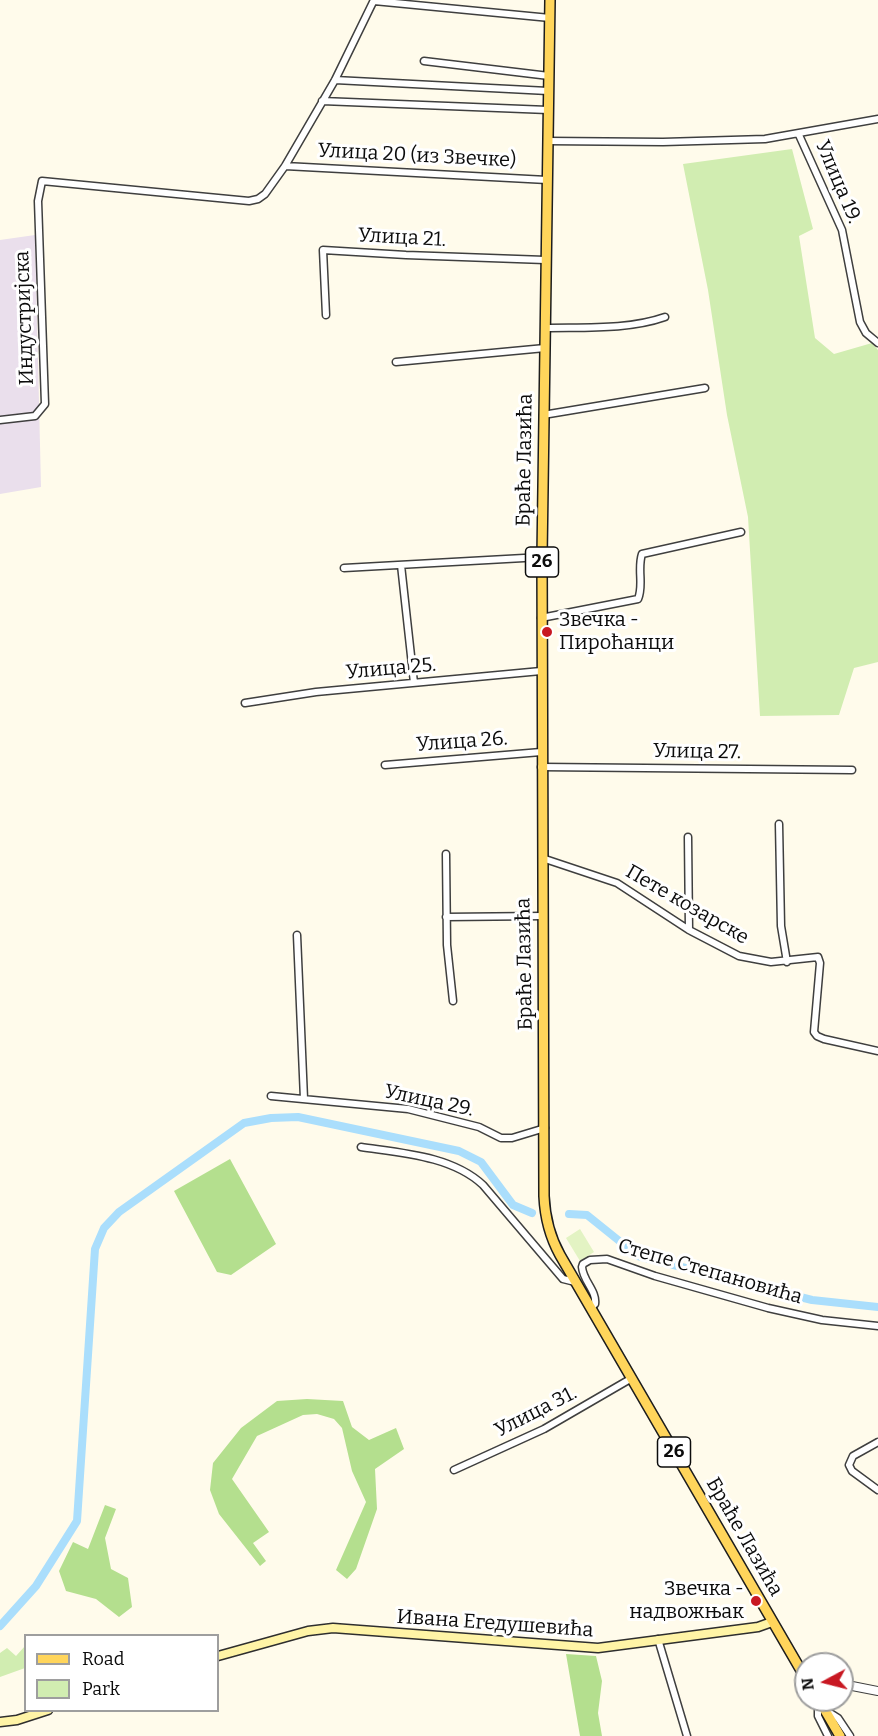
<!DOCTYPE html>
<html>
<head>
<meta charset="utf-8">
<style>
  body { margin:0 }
  #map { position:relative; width:878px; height:1736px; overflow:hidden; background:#fffbeb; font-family:Bitter,serif }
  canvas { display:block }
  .legend { position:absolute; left:24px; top:1634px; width:195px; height:78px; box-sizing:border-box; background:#fff; border:2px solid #9e9e9e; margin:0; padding:8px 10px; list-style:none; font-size:18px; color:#0c0c0c }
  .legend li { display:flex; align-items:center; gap:12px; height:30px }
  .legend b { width:30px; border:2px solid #9e9e9e }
  .north { position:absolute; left:794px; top:1652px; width:60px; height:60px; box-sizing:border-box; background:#fff; border:2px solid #9e9e9e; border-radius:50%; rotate:263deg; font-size:16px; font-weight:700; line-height:24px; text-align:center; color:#0c0c0c }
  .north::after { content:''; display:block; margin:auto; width:21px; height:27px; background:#c81822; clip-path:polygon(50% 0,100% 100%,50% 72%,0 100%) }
</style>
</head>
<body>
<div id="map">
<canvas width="878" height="1736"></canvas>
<ul class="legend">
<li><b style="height:8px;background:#ffd55b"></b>Road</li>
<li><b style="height:16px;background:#d1edb1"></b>Park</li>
</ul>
<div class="north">N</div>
</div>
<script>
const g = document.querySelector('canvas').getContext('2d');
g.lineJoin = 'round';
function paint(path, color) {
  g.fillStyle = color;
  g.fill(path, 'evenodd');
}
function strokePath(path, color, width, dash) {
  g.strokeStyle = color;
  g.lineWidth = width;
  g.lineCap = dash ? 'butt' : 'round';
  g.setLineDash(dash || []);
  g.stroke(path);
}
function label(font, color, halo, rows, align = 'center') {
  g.font = font + ' Bitter,serif';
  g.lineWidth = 6;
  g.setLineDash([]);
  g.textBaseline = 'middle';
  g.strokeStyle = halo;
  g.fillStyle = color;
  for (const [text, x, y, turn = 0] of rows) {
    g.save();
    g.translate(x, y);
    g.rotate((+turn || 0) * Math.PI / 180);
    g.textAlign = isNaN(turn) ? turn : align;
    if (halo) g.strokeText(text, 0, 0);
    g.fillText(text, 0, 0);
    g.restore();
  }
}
paint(new Path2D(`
  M35,235l6,252 -41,7v-254z`), '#eadfec');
paint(new Path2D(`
  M792,149l21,80 -14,7 16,102 19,16 38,-11 6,7v312l-24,6 -15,47 -79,1 -12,-199 -21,-102 -19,-125 -25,-126z
  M25,1646v22l-25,9v-24l7,-5 9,8z`), '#d1edb1');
paint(new Path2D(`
  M230,1159l46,85 -45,31 -14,-3 -43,-81z
  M307,1399l36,2 9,26 17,13 27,-12 8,21 -29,20 2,40 -21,60 -9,10 -11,-9 30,-68 -14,-31 -10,-43 -8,-9 -17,-5 -14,1 -46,21 -25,43 37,53 -16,11 13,18 -6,5 -41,-52 -9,-24 3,-27 28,-35 36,-27z
  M105,1505l11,4 -11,29 6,31 17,9 4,29 -13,10 -23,-18 -30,-8 -7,-20 14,-29 15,7z
  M566,1654l30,2 6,25 -4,32 4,23h-22z`), '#b4df8e');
paint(new Path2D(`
  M580,1229l14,23 -14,9 -14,-23z`), '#e3f3c3');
strokePath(new Path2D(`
  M569,1214l18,1 51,41 174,44 66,7
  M0,1626l36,-40 41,-65 18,-272 9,-21 15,-16 125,-89 27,-5 27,-1 161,34 22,11 32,43 19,8`), '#aadefc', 8);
const minor = new Path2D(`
  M374,1l176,17
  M424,61l125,15
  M335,80l213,11
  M322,101l226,9
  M799,135l43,95 18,92 6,11 12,10
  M547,141l116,1 102,-3 113,-20
  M285,166l262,14
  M326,315l-3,-65 83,5 139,5
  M545,328c39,-1 83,2 120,-11
  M396,362l149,-14
  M543,415l162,-27
  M0,420l35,-4 10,-12 -7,-203 4,-20 207,20 9,-2 7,-5 20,-28 50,-86 39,-80
  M401,565l13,118
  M344,568l198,-11
  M541,618l97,-19c6,-14 -1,-30 4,-45l99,-22
  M245,703l71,-11 225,-21
  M385,765l156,-13
  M541,767l311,3
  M779,824l2,102 6,36
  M688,837l1,93
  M446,854l1,91 6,56
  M542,858l75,25 72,47 50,26 32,6 47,-5 2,6 -6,69 3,4 7,3 54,12
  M446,917l97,-1
  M297,935l7,164
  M271,1096l137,13 71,18 22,11h11l33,-10
  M361,1147c41,6 91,9 122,38l80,94 12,3
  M591,1308l4,-4c2,-13 -12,-23 -13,-37l1,-3 7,-4 17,-1 48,17 113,32 54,12 56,6
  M878,1442l-25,14 -4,9 3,6 26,19
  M454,1470l90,-41 88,-51
  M658,1639l29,97
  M818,1700v16l10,20
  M827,1711l11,7 12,18`);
const tertiary = new Path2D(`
  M842,1684l36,7`);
const secondary = new Path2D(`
  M218,1656l90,-25 25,-3 265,20 160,-21 14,-5
  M0,1722l17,-2 31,-10`);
const primary = new Path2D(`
  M550,0l-8,557 2,639c1,22 6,41 16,59l246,424
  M819,1700l21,36`);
strokePath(minor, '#3f3f3f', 9);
strokePath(tertiary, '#3f3f3f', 10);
strokePath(secondary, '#2e2e2e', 11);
strokePath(primary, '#1d1d1d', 12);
strokePath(minor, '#fff', 6);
strokePath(tertiary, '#fff', 8);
strokePath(secondary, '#fff4a6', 8);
strokePath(primary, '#ffd55b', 9);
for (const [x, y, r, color] of [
  [547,632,6,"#c81822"],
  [756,1601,6,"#c81822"]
]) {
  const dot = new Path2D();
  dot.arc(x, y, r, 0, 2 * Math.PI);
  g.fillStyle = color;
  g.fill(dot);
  strokePath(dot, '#fff', 2);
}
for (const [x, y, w] of [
  [542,562,33],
  [674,1452,33]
]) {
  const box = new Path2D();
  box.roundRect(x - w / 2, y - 15, w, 30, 4.5);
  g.fillStyle = '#fff';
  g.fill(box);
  strokePath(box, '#0c0c0c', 1.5);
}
label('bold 18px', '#0c0c0c', null, [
  ["26",542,562],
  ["26",674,1452]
]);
label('20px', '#0c0c0c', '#fff', [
  ["Улица 20 (из Звечке)",417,156,3],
  ["Улица 19.",838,182,67],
  ["Улица 21.",402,238,3],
  ["Индустријска",25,318,-92],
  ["Браће Лазића",525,460,-89],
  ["Улица 25.",391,669,-5],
  ["Улица 26.",462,742,-4],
  ["Улица 27.",697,752,1],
  ["Пете козарске",687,905,30],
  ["Браће Лазића",525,964,-91],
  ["Улица 29.",429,1101,12],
  ["Степе Степановића",710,1272,16],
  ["Улица 31.",536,1412,-27],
  ["Браће Лазића",744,1537,60],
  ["Ивана Егедушевића",495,1624,4]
]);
label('20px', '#0c0c0c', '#fff', [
  ["Звечка -",559,620],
  ["Пироћанци",559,643],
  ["Звечка -",744,1589,"right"],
  ["надвожњак",744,1612,"right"]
], 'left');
</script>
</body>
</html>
